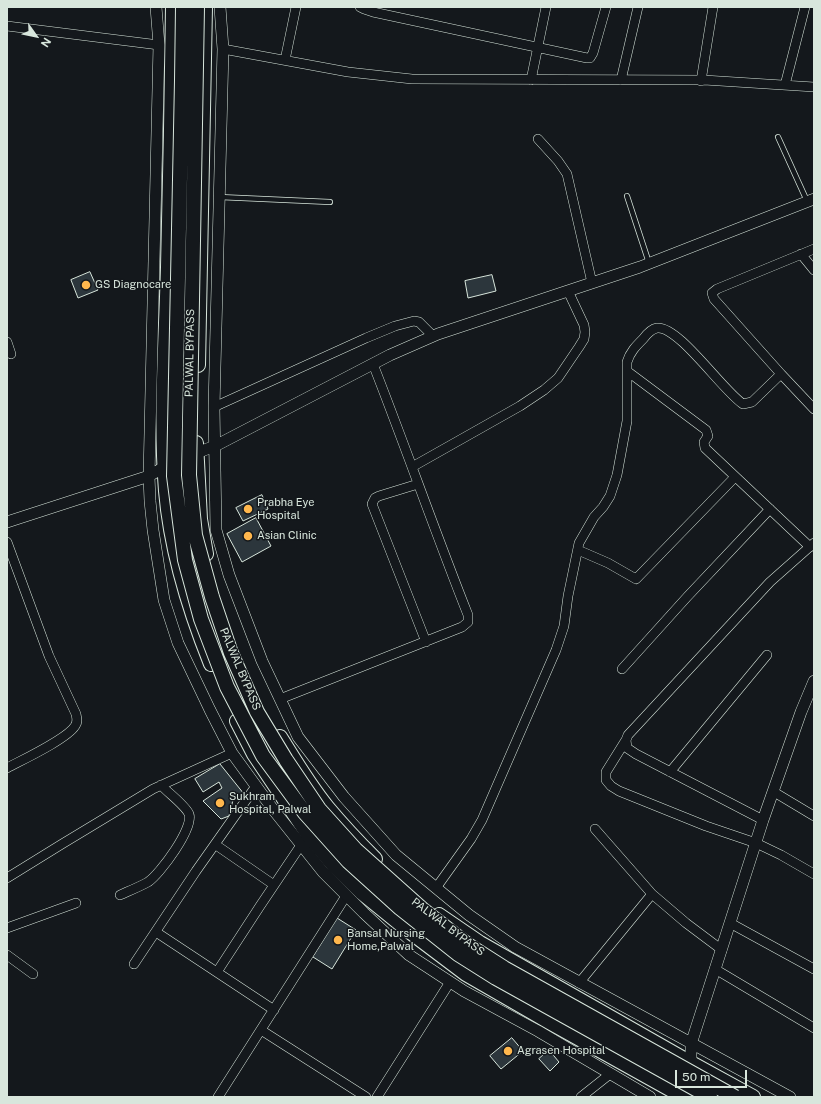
<!DOCTYPE html>
<html>
<head>
<meta charset="utf-8">
<style>
  body { margin:0 }
  #map { position:relative; width:821px; height:1104px; overflow:hidden; background:#14181c; font-family:"Public Sans",sans-serif }
  canvas { display:block }
  .frame { position:absolute; inset:0; border:8px solid #d8e6dc; pointer-events:none }
  .north { position:absolute; left:16px; top:16px; width:40px; height:40px; -webkit-text-stroke:3px #14181c; paint-order:stroke; rotate:123deg; font-size:11px; font-weight:700; line-height:16px; text-align:center; color:#d8e6dc }
  .north::after { content:''; display:block; margin:auto; width:14px; height:18px; background:#d8e6dc; clip-path:polygon(50% 0,100% 100%,50% 72%,0 100%) }
  .scale { position:absolute; left:675px; top:1070px; width:72px; height:18px; box-sizing:border-box; border:2px solid #d8e6dc; border-top:0; padding-left:5px; font-size:12px; line-height:14px; white-space:nowrap; color:#d8e6dc; -webkit-text-stroke:3px #14181c; paint-order:stroke }
</style>
</head>
<body>
<div id="map">
<canvas width="821" height="1104"></canvas>
<div class="frame"></div>
<div class="north">N</div>
<div class="scale">50 m</div>
</div>
<script>
const g = document.querySelector('canvas').getContext('2d');
g.lineJoin = 'round';
function paint(path, color) {
  g.fillStyle = color;
  g.fill(path, 'evenodd');
}
function strokePath(path, color, width, dash) {
  g.strokeStyle = color;
  g.lineWidth = width;
  g.lineCap = dash ? 'butt' : 'round';
  g.setLineDash(dash || []);
  g.stroke(path);
}
function label(font, color, halo, rows, align = 'center') {
  g.font = font + ' "Public Sans",sans-serif';
  g.lineWidth = 3;
  g.setLineDash([]);
  g.textBaseline = 'middle';
  g.strokeStyle = halo;
  g.fillStyle = color;
  for (const [text, x, y, turn = 0] of rows) {
    g.save();
    g.translate(x, y);
    g.rotate((+turn || 0) * Math.PI / 180);
    g.textAlign = isNaN(turn) ? turn : align;
    if (halo) g.strokeText(text, 0, 0);
    g.fillText(text, 0, 0);
    g.restore();
  }
}
const building = new Path2D(`
  M90,272l8,18 -20,8 -7,-18z
  M492,275l4,16 -28,7 -3,-17z
  M262,495l6,14 -25,12 -7,-13z
  M256,518l15,28 -29,16 -15,-28z
  M220,764l24,30 -11,6 -4,16 -8,3 -18,-18 19,-13 -3,-6 -16,10 -8,-13z
  M337,918l19,12 -24,39 -19,-12z
  M512,1038l11,13 -22,18 -11,-13z
  M549,1050l10,12 -9,9 -11,-12z`);
paint(building, '#2c363c');
strokePath(building, '#d8e6dc', 1);
const service = new Path2D(`
  M778,137l29,64
  M627,196l22,67
  M219,197l111,5`);
const minor = new Path2D(`
  M360,7l4,2 9,3 214,46h3l3,-5 13,-46
  M7,26l152,19
  M223,49l125,23 64,7 292,1 110,7
  M285,60l11,-53
  M531,80l15,-73
  M621,80l17,-73
  M701,81l12,-74
  M785,85l20,-78
  M538,139l20,22 9,13 25,109
  M814,249l-97,40 -5,4 2,6 67,75 33,35
  M801,254l13,16
  M7,342l4,12
  M627,371l79,59 2,6 -4,6 1,6 105,99
  M214,407l152,-69 29,-12 19,-5 5,1 14,14
  M412,467l108,-61 24,-16 14,-12 21,-31 5,-8 1,-7 -1,-7 -16,-34
  M418,484l-39,12 -4,2 -3,6 54,138
  M7,542l42,114 27,58c1,5 2,8 -1,12 -8,13 -53,34 -68,42
  M578,550l30,13 28,16 99,-102
  M622,669l65,-72 83,-88
  M280,699l182,-72 6,-5v-7c-33,-83 -62,-167 -95,-251
  M626,740l-20,32v8l5,6 8,5 87,35 50,17 25,12 33,19
  M670,772l97,-117
  M774,792l40,24
  M763,820l-127,-66 -9,-6 -1,-8 2,-5 142,-153 44,-39
  M595,829l57,65 34,29 36,27
  M216,845l58,40
  M7,878l55,-34 91,-55 79,-36
  M436,888l35,-49 11,-19 74,-170 8,-24 4,-30 11,-53 15,-26 9,-10 7,-11 7,-21 10,-54v-59c3,-10 9,-16 16,-23 3,-4 8,-10 14,-11 21,-3 66,63 86,76l9,-2 29,-28
  M120,895c9,-4 19,-8 28,-13 12,-8 46,-54 41,-68 -4,-9 -21,-21 -28,-29
  M730,923l84,46
  M7,928l69,-25
  M156,932l118,78
  M7,955l26,19
  M134,964l62,-93 60,-85
  M715,969l99,59
  M217,972l43,-66 41,-61
  M579,983l73,-89
  M261,1030l105,67
  M218,1097l128,-201
  M377,1097l73,-115
  M581,1097l29,-23`);
const tertiary = new Path2D(`
  M156,7l3,38 -10,431 1,25 3,29 11,70 14,43 32,67 22,43 40,55 51,64 41,41 45,42 55,36 74,40 112,66
  M220,7l3,42 -9,358 2,123 13,45 33,86 36,76 46,60 52,58 73,60 46,32 275,150
  M191,455l24,-9 175,-91 48,-21 202,-67 174,-68
  M7,522l142,-46 22,-13
  M691,1097v-53l72,-224 38,-108 13,-31`);
const trunk = new Path2D(`
  M173,7c-1,87 -3,173 -5,260 -2,74 -8,149 -2,224 5,60 23,118 45,173
  M198,365l7,-358
  M196,443l4,76 6,35
  M237,721l17,33 55,82 25,30 27,26 48,39 57,43 85,49 133,74
  M280,737c15,24 29,48 47,70 15,18 31,35 48,52
  M439,915l41,28 202,115 71,39`);
strokePath(service, '#d8e6dc', 6);
strokePath(minor, '#d8e6dc', 10);
strokePath(tertiary, '#d8e6dc', 12);
strokePath(trunk, '#d8e6dc', 16);
strokePath(service, '#14181c', 4.5);
strokePath(minor, '#14181c', 9);
strokePath(tertiary, '#14181c', 11);
strokePath(trunk, '#14181c', 14);
const trunkBridge = new Path2D(`
  M183,7l-1,73 -8,396 11,84 16,59 26,68 36,69 42,57 43,48 52,47 58,46 38,24 214,119
  M197,7l-8,468 6,60 17,62 19,56 26,59 29,48 33,49 37,41 66,59 46,36 36,23 231,129`);
strokePath(trunkBridge, '#d8e6dc', 16, []);
strokePath(trunkBridge, '#14181c', 14);
for (const [x, y, r, color] of [
  [86,285,5,"#ffb74d"],
  [248,509,5,"#ffb74d"],
  [248,536,5,"#ffb74d"],
  [220,803,5,"#ffb74d"],
  [338,940,5,"#ffb74d"],
  [508,1051,5,"#ffb74d"]
]) {
  const dot = new Path2D();
  dot.arc(x, y, r, 0, 2 * Math.PI);
  g.fillStyle = color;
  g.fill(dot);
  strokePath(dot, '#14181c', 1.5);
}
label('11px', '#d8e6dc', '#14181c', [
  ["GS Diagnocare",95,285],
  ["Prabha Eye",257,503],
  ["Hospital",257,516],
  ["Asian Clinic",257,536],
  ["Sukhram",229,797],
  ["Hospital, Palwal",229,810],
  ["Bansal Nursing",347,934],
  ["Home,Palwal",347,947],
  ["Agrasen Hospital",517,1051]
], 'left');
label('11px', '#d8e6dc', '#14181c', [
  ["PALWAL BYPASS",190,353,-89],
  ["PALWAL BYPASS",240,669,67],
  ["PALWAL BYPASS",448,927,37]
]);
</script>
</body>
</html>
